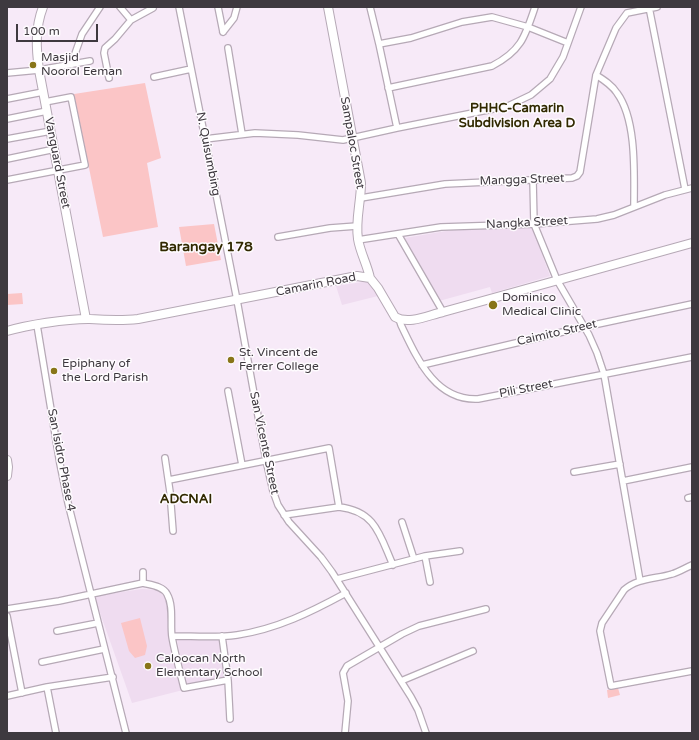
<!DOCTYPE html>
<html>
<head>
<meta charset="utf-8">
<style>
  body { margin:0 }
  #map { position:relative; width:699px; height:740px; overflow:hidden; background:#f7eaf8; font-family:"Varela Round",sans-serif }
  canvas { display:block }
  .frame { position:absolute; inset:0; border:8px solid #3e393f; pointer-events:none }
  .scale { position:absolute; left:16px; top:24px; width:82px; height:18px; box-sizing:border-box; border:2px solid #3e393f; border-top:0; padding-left:5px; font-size:12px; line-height:14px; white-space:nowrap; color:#3e393f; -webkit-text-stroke:3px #fefbfe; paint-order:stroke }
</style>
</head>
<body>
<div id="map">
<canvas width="699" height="740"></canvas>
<div class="frame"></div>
<div class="scale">100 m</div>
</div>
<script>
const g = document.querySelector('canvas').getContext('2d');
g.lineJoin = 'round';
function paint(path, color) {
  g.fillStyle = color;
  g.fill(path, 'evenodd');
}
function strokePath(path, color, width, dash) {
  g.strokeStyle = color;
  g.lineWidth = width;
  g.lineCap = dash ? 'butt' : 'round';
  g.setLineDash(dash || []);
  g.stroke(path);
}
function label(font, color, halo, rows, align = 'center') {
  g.font = font + ' "Varela Round",sans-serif';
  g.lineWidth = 3;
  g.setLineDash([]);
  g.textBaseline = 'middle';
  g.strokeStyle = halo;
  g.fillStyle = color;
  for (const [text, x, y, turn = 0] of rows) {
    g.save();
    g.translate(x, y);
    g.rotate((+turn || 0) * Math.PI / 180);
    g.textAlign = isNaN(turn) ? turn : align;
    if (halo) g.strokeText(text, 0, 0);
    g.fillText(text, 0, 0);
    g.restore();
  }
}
paint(new Path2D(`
  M508,227h24l18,49 -58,17 -2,-6 -51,14 -34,-63 53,-9z
  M369,281l9,15 -36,9 -6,-19z
  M142,589l15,1 8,7 18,93 -51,13 -38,-107z
  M220,639l8,40 -41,10 -10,-49z`), '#efdcf0');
paint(new Path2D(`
  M145,83l16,75 -14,5 11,64 -55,10 -29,-143z
  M214,224l7,36 -35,6 -7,-39z
  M22,293l1,11 -16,1v-11z
  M140,618l7,28 -2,9 -10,3 -6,-7 -8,-28z
  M618,688l2,7 -12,3 -1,-8z`), '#fbc5c6');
const street = new Path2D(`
  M120,7l11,13 22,-12
  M179,7l58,293 29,160 7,31 5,14 11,17 32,35 11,15 79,125 7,13 8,23
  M218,7l5,25
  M370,7l9,37 18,84
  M649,7l36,182
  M223,32l11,-14 3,-11
  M379,44l32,-6 51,-16 30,-5 36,10 40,16
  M228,48l14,86
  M71,65l11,-31 18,-27
  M7,73l32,-3 51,-9
  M596,75c8,5 16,10 21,18 20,27 17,81 17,114
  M154,77l37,-8
  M109,78l-5,-25 1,-5 10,-9 16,-19
  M388,88l104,-22c29,-15 33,-29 43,-59
  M7,99l36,-7
  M7,119l40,-8
  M7,139l44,-8
  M205,139l50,-6 43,2 45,5 54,-12 111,-22 23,-11 19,-16 13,-22 18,-50
  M7,159l48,-10
  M7,180l78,-15 -14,-68 -26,5
  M533,180l1,44 23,56 32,55 8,18 7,21 36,207
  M361,198l84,-14 127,-6 5,-2 3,-4 16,-97 20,-47 11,-15 30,-6
  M398,234l45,78
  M278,237l52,-9 27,-2
  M358,240l83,-13 93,-3 63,-5 17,-4 51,-20 27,-7
  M399,319l2,6c16,33 34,76 77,74l214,-42
  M37,325l23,139 8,39 58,230
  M422,365l162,-38 108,-23
  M228,391l14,74
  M165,458l5,34 3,39
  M574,472l46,-8
  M169,480l160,-32 10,59
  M623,481l69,-14
  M688,498l4,-1
  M284,515l55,-8c37,4 41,29 54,58
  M402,522l12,37
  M425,556l5,26
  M692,565c-7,3 -13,7 -20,9 -16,5 -35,4 -48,16l-22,33 -2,8 11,55 81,-15
  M337,579l88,-23 35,-5
  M143,583v-11
  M7,609l52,-8 84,-18c8,2 20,3 24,11 7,12 3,30 5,43 3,17 8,35 12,51l44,-8
  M7,616l15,77
  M57,631l41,-8
  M172,636c22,0 44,2 65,-1 40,-6 74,-23 109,-42
  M222,636l6,44 2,39
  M42,662l62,-13
  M401,681l72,-30
  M47,687l9,46
  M7,696l40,-9 66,-10
  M345,733l3,-32 -5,-28 4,-7 55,-32 17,-8 67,-17`);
const secondary = new Path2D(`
  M43,7c-8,21 -7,41 -4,63l47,249
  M328,7l33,176c0,19 -6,38 -3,56 2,13 9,25 12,39
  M7,331c21,-6 58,-12 81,-12 17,1 32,2 50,0l219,-43 13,2 8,10 17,29c14,8 34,-2 48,-5l249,-69
  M7,460l1,7 -1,9`);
strokePath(street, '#b6a9b6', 8);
strokePath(secondary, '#b6a9b6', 10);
strokePath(street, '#fff', 5.5);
strokePath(secondary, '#fff', 8);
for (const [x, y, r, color] of [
  [33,65,4,"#887518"],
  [493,305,5,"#887518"],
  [231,360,4,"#887518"],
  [54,371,4,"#887518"],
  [148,666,4,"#887518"]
]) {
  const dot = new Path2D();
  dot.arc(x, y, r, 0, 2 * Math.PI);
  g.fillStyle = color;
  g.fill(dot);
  strokePath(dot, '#fefbfe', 1.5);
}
label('12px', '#3e393f', '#fefbfe', [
  ["Masjid",41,58],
  ["Noorol Eeman",41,72],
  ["Dominico",502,298],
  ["Medical Clinic",502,312],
  ["St. Vincent de",239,353],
  ["Ferrer College",239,367],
  ["Epiphany of",62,364],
  ["the Lord Parish",62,378],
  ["Caloocan North",156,659],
  ["Elementary School",156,673]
], 'left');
label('12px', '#3e393f', '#fefbfe', [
  ["Sampaloc Street",352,143,80],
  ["N. Quisumbing",208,154,79],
  ["Vanguard Street",57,163,79],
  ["Mangga Street",522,180,-2],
  ["Nangka Street",527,223,-3],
  ["Camarin Road",316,285,-11],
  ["Caimito Street",557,333,-13],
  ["Pili Street",526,389,-11],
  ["San Vicente Street",264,443,78],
  ["San Isidro Phase 4",61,460,79]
]);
label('bold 13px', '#312900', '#fefbfe', [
  ["PHHC-Camarin",517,109],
  ["Subdivision Area D",517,124],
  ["ADCNAI",186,500]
]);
label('bold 14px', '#312900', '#fefbfe', [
  ["Barangay 178",206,247]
]);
</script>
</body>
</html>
